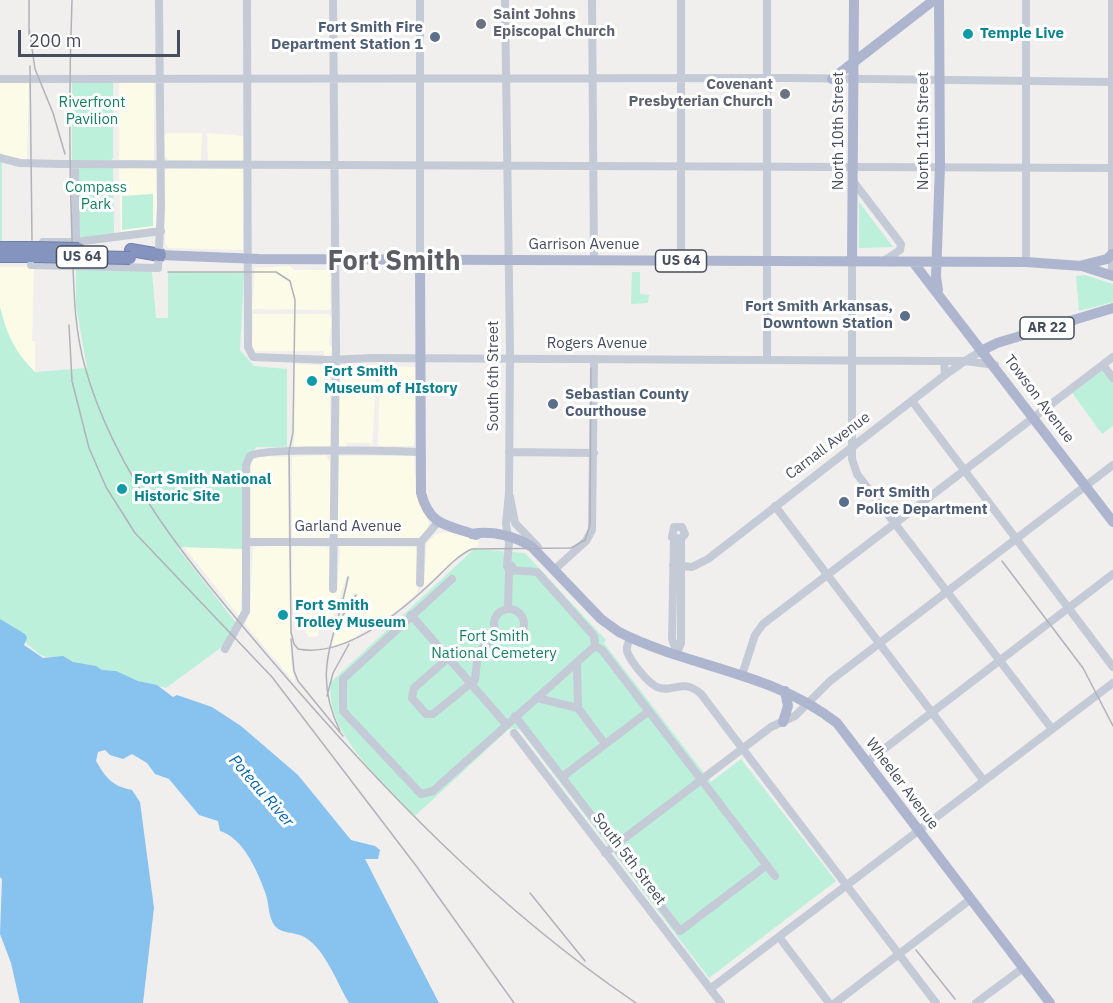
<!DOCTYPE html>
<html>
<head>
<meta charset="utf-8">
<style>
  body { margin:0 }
  #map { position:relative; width:1113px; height:1003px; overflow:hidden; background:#f1efee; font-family:"IBM Plex Sans",sans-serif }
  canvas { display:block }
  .scale { position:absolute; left:18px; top:30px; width:162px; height:27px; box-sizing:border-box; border:3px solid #464d5c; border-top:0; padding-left:8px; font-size:18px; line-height:21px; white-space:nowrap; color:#464d5c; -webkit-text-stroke:4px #fff; paint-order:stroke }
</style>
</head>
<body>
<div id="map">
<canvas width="1113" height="1003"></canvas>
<div class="scale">200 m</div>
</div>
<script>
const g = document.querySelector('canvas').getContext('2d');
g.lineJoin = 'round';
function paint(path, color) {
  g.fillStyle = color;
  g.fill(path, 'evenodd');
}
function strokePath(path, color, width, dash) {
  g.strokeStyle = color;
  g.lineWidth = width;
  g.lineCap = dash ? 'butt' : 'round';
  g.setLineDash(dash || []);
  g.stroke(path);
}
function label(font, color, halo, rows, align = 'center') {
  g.font = font + ' "IBM Plex Sans",sans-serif';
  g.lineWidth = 6;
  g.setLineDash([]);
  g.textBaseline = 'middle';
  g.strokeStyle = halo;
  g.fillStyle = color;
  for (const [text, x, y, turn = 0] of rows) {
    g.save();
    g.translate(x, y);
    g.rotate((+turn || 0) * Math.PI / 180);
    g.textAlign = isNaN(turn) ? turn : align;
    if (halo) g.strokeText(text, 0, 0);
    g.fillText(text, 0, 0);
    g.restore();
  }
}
paint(new Path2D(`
  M0,80l29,2 -2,78 -21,-4 -6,-4z
  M119,80l35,3v77h-35z
  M167,133h35l-1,28h-32l-4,-5 -1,-20z
  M207,133l36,3 1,24 -36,1z
  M158,167l-2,54 3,3 -2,4 -36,5 -2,-65z
  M170,168h73v82l-75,-2 -3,-6 -1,-63 1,-9z
  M290,266l4,4h37l-1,33 2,3 -3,4 -77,-1 3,-41z
  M0,267h34l-2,74h3v31l-18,-18 -10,-19 -7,-28z
  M253,314h75l4,4 -3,26 3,4 -1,7 -6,2 -2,-6h-67l2,6 -6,-8z
  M295,364l35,2v82l-36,-1z
  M339,365h38l-5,82 -2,-4h-23l-1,5 -8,-1z
  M380,366l36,1 -2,79h-36z
  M326,455l4,7v74l-3,3h-35v-82z
  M257,456l31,1v83l-36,-1 -1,-3v-75z
  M339,456h75l2,36 13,31 -2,8 -10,8 -80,1z
  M447,532l32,7 -1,7 -12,4 -43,38 4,-45 9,-9z
  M289,545l2,119 4,19 -50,-59 5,-10 3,-67z
  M292,546l34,1 4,3 1,42 6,-1 3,-45 75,1 3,5v40l-20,18 -57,35 -10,3 5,-17 21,-36 -3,-2 -14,22 10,-38 -3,-1 -19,55v-17h-8l-2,22 -9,1 -6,-9 1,-2 -12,-28z
  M184,547l60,2 -4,68z`), '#fcfbe7');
paint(new Path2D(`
  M72,82h41v76l-2,2h-39z
  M0,161l2,2v78h-2z
  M79,167h34l1,67 -32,5 -3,-4z
  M153,194v32l-31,4v-34z
  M859,202l34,45 -34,1z
  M76,269l76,2 4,47h12v-46l76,1 -4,77 14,16 33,3v78h-30l-12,12 -1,90 -67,-2 60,77 -11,20 -60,44 -126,-33 -40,-35v-313c7,28 15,45 35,65l52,-4 -11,-63z
  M632,272h8v22l9,1 -1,8 -17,1z
  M1085,275l28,9v18l-34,9 -3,-35z
  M1103,365l10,13v48l-11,8 -32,-44z
  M474,549l51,4 81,87 -2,3 107,139 30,-23 95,122 -127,97 -189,-248 -7,-2 -5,2 -93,86c-31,-34 -92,-84 -84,-134z`), '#bcf0db');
paint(new Path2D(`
  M0,619l25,15 2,4 -3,7 19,13 20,-2 10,6 23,4 6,4 14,1 22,10 19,4 16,12 4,-2 35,12 29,19 57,49 53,65 24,6 5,4 -2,9h-13l74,144h-90c-12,-20 -23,-52 -43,-65 -10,-7 -27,-3 -33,-15 -5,-9 -4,-21 -8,-31 -8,-22 -22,-54 -45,-61l-2,-10 -19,-6 -30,-36 -14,-5 -8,-11 -15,-9 -9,5 -13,-4 -5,-5 -7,2 -2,9c10,17 16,25 36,29l8,12 14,106 -11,95h-123l-9,-40 -11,-29 2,-55 -2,-2z`), '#88c2ee');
const highway = new Path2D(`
  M0,248h35
  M131,250l29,5
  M0,256h34`);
strokePath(highway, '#707faa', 14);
strokePath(new Path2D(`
  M247,0l1,347 5,10 76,3 43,-2 572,3h21l18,-11
  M505,0l5,351 -1,142 -3,31 3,19 -2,23 2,4
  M592,0l2,261
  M0,79l789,-1 324,4
  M0,158l20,5 42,1 1051,4
  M75,164l1,82
  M853,181l48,63 -1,6 -15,10
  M43,242h33l85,-11
  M420,259v-259
  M681,261v-261
  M852,262v197l5,15 195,255
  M1026,262v-262
  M31,265l127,3 3,-60 -2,-208
  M1112,276v-276
  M767,360v-360
  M1103,365l10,13
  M945,375l20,-14 30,4
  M912,401l201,266
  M509,452l85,1
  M510,497l5,26 23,24
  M775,506l209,275
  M674,539l-2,100 5,14
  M247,542h174l17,-20
  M673,565l19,2 16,-8 237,-184 -1,-14
  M509,570l28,2 57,64 1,10
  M554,570l32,-29 6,-11 2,-171
  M452,579l-109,100v32l78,83 12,-3 162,-145
  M420,583l1,-41
  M333,589l3,-241 -3,-348
  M508,609l1,-39 3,-4
  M494 624a15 15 0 1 1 30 0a15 15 0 1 1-30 0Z
  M411,615l95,109
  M630,638c-1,4 -4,8 -3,13 3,10 21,32 30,36 17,7 25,-10 44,7l235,309
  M595,646l7,4 173,226
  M225,649l21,-38v-146l4,-9c13,-9 146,-5 170,-4
  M478,652h-23l-41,36 -2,10 14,16h7l42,-34 3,-28 20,-18
  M677,653l4,-10v-104l4,-5 -3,-7h-8l-2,10 9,2
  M577,662l1,46 27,36
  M742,675l13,-40 8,-11 350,-267
  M537,698l41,10
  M515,716l165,215 87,-66
  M514,733l207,270
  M867,762l246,-188
  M562,777l87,-66
  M605,853l166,-126 24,-11 35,-35 283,-216
  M779,937l50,66
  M710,989l403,-306
  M835,1003l136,-104
  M976,1003l47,-35`), '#c4cad6', 8);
strokePath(new Path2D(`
  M832,79l102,-79
  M160,255l99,4 767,3 56,4 31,10
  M420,259l1,234c9,34 27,32 55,42
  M852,262l2,-262
  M913,262l200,260
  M1083,265l24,-6 5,-5
  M938,290l-2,-13 4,-111 -1,-166
  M983,350l14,-7 116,-35
  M472,534c20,-4 43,2 60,13l69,72 18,13c71,36 154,40 218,91l213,280
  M783,722l5,-16 -3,-15`), '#adb6ce', 10);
strokePath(highway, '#8594be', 12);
strokePath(new Path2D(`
  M168,272h108l14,9 5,19 -2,132 -4,20 2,180 3,12 4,5c47,9 100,-35 132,-65 13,-12 26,-28 42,-35l99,-1 14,-8 5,-15 1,-157
  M291,639l3,32 4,10 45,55
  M327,696l6,-23 16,-29`), '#b0b2b9', 1.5);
strokePath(new Path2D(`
  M29,0v36
  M72,0c-3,80 -3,160 0,239 2,44 1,85 13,128 31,111 109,202 182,288 111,130 227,252 369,348
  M29,28l6,41 18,44 12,41
  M30,66l2,174
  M69,325l3,56 17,67 17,39 29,46 137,144 145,190 97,136
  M1002,561l81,107 30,58
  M343,615l13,-20
  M340,731c-30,-62 -3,-93 8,-154
  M530,893l55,68
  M916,950l39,49`), '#b0b2b9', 1.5);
const highwayBridge = new Path2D(`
  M35,248l44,1
  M34,256l96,2`);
strokePath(highwayBridge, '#707faa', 14, []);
strokePath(highwayBridge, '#8594be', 12);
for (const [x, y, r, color] of [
  [481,24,6,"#6b7280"],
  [968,34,6,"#0f9aa8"],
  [435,37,6,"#5c6f8a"],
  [785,94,6,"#6b7280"],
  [905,316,6,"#5c6f8a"],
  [312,381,6,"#0f9aa8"],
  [553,404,6,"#5c6f8a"],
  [122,489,6,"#0f9aa8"],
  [844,502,6,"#5c6f8a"],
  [283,615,6,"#0f9aa8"]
]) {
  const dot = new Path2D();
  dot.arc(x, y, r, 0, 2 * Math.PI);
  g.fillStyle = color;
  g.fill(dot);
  strokePath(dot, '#fff', 2);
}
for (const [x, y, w] of [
  [82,257,51],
  [681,261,51],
  [1047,328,54]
]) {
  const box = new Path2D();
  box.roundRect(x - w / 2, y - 11, w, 22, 4.5);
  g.fillStyle = '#fff';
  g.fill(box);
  strokePath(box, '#464d5c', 1.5);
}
label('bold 14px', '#464d5c', null, [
  ["US 64",82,257],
  ["US 64",681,261],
  ["AR 22",1047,328]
]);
label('bold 15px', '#5b616d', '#fff', [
  ["Saint Johns",493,15],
  ["Episcopal Church",493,32],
  ["Covenant",773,85,"right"],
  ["Presbyterian Church",773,102,"right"]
], 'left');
label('bold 15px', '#4e5e75', '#fff', [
  ["Fort Smith Fire",423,28],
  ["Department Station 1",423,45],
  ["Fort Smith Arkansas,",893,307],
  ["Downtown Station",893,324],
  ["Sebastian County",565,395,"left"],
  ["Courthouse",565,412,"left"],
  ["Fort Smith",856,493,"left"],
  ["Police Department",856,510,"left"]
], 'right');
label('bold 15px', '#0d838f', '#fff', [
  ["Temple Live",980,34],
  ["Fort Smith",324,372],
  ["Museum of HIstory",324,389],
  ["Fort Smith National",134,480],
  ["Historic Site",134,497],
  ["Fort Smith",295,606],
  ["Trolley Museum",295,623]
], 'left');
label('15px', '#157f62', '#fff', [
  ["Riverfront",92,103],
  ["Pavilion",92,120],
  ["Compass",96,188],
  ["Park",96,205],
  ["Fort Smith",494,637],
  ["National Cemetery",494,654]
]);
label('15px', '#464d5c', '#fff', [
  ["North 10th Street",839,131,-90],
  ["North 11th Street",924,131,-90],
  ["Garrison Avenue",584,245],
  ["Rogers Avenue",597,344],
  ["South 6th Street",494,376,-90],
  ["Towson Avenue",1039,399,53],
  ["Carnall Avenue",828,446,-37],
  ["Garland Avenue",348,527],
  ["Wheeler Avenue",902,784,53],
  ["South 5th Street",629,859,53]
]);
label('italic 16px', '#0965ac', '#fff', [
  ["Poteau River",261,791,49]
]);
label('bold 27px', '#5b5d64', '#fff', [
  ["Fort Smith",394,262]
]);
</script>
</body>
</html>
